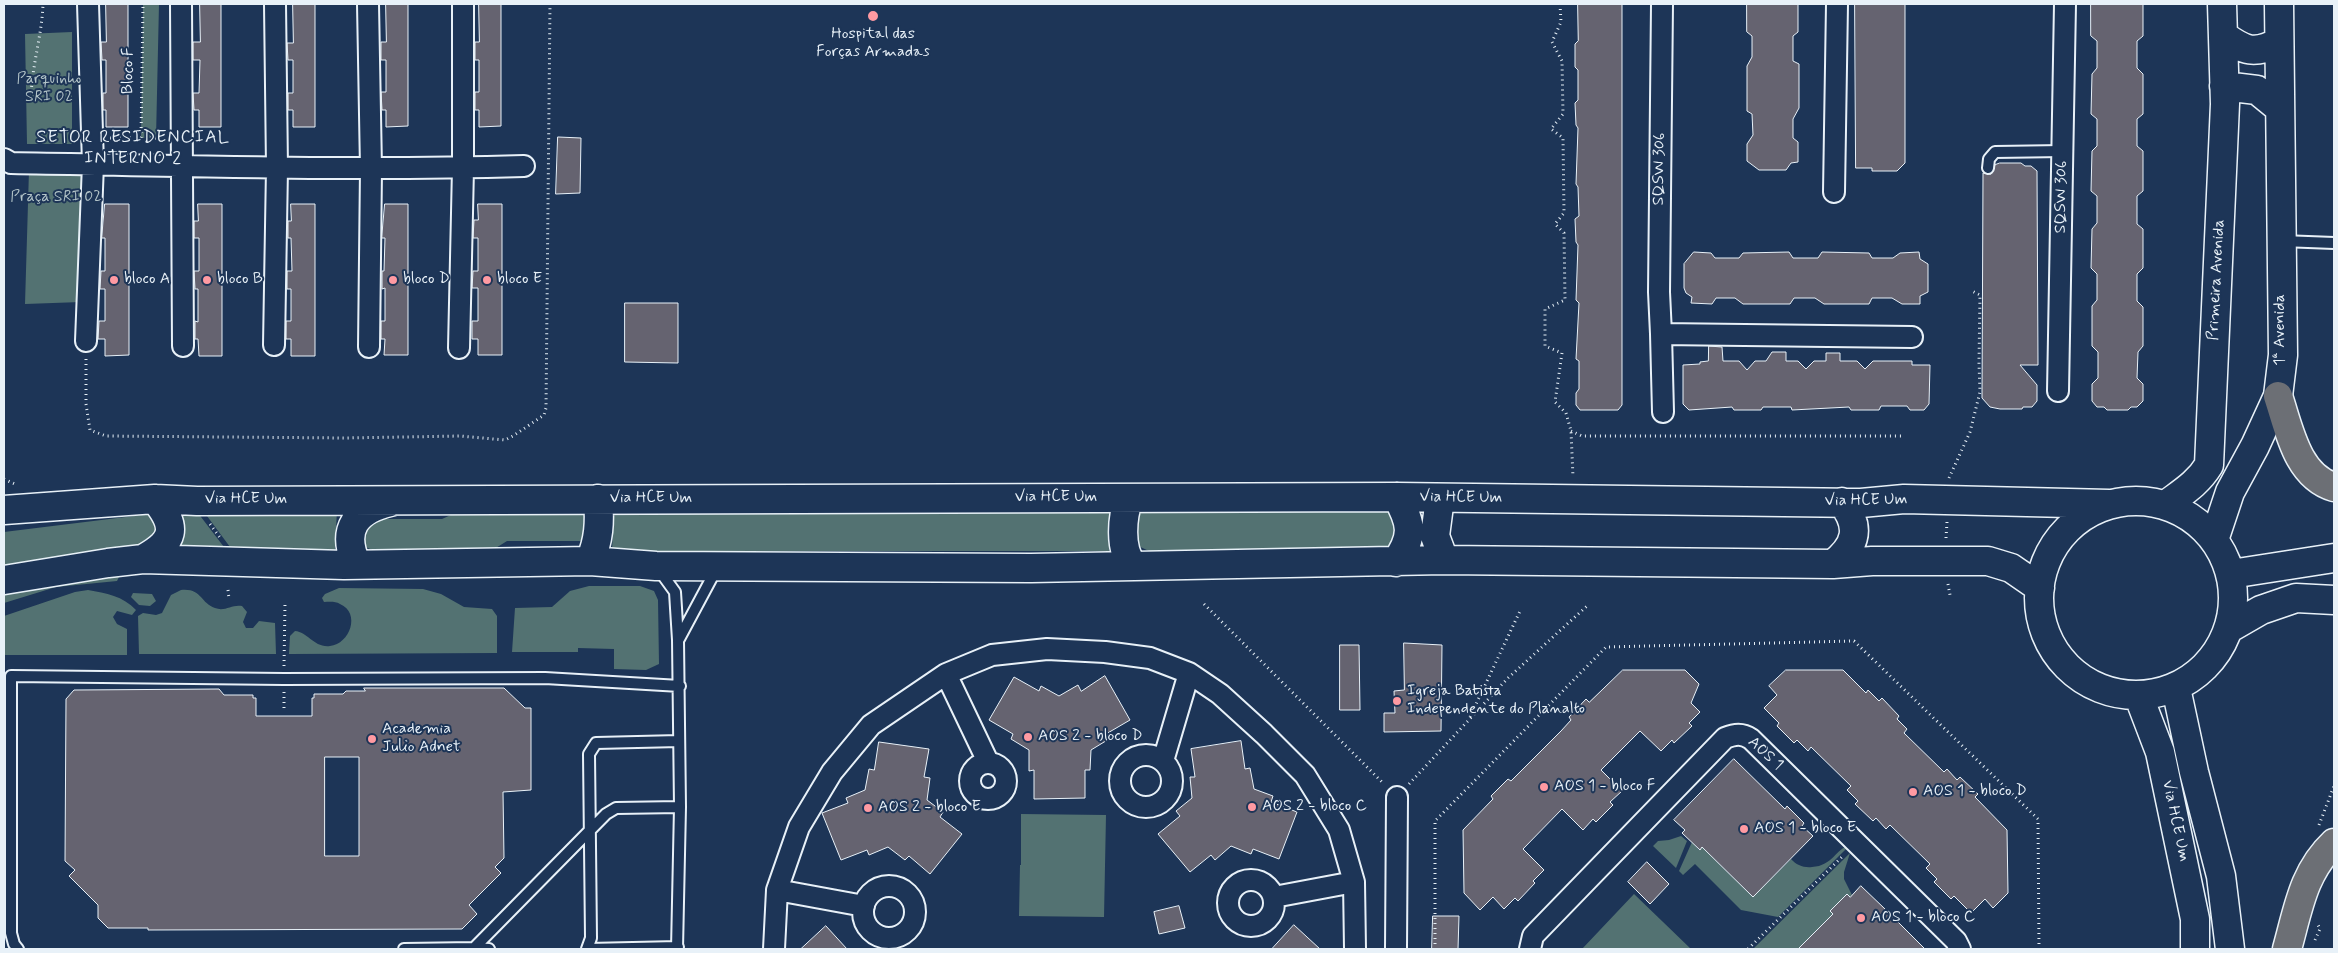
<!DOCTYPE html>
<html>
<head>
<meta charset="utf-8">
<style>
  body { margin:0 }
  #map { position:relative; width:2338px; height:953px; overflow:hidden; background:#1d3557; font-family:Mynerve,sans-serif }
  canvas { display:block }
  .frame { position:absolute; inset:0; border:5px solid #e8f1f8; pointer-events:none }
</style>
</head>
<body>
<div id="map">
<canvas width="2338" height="953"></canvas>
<div class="frame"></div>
</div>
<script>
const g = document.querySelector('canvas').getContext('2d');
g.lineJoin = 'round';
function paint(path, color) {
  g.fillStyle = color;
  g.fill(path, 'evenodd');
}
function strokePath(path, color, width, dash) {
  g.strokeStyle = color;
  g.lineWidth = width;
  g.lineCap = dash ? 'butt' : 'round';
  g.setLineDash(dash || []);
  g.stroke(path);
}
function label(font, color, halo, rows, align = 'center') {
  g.font = font + ' Mynerve,sans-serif';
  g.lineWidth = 4;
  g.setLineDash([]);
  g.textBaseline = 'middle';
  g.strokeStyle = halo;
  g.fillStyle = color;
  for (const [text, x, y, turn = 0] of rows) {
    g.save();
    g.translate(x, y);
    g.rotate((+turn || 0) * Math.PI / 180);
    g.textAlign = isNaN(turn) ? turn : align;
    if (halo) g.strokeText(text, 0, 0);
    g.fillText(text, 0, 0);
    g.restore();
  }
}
paint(new Path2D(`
  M143,4h16l-3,134h-15z
  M72,32v112h-45l-2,-110z
  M29,170h56l-4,132 -56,2z
  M1382,508l8,3 8,12 -5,21 -9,5 -235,2 -13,-6 -5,-23 9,-11z
  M178,509h159l-2,43h-156zM204,512l29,39h-6l-29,-38z
  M464,509l120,4 4,3 -3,23 -5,2h-73l-16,10h-116l-12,-5 -6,-14 12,-13h73z
  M614,509l496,1 -1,41h-497z
  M150,514l8,12 -3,16 -151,31v-41z
  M117,573l2,4 -2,4 -61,6 -52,16v-8l33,-11z
  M589,586h51l14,5 4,9 1,64 -13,6 -32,-1v-20l-36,-1v4h-66l3,-44 37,-1 18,-16z
  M339,588l84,1 18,5 23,13 28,2 5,7v37l-208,1 1,-18 5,-5c13,1 19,17 35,15 20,-2 31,-33 10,-42 -5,-3 -11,-2 -16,-2l-2,-4 3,-4z
  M88,590c18,3 35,6 48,20l-4,5 -15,-4 -4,6 4,7 10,5v26h-123v-39l71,-24z
  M181,590c21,-2 19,13 34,18 10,4 17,-4 27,-2l5,6 -4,10 3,6h7l6,-7 16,2 1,31h-137l-1,-38 5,-3 13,2 6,-2 9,-18z
  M133,593l19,1 4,7 -6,5 -11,-1 -8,-8z
  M1021,814l85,1 -2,102 -85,-1 1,-51h11h-10z
  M1681,836l6,5 -11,27 -23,-22 5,-5 11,-1z
  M1692,842l7,8 3,-3 51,50 38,-38c5,6 13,9 21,8 21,-1 24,-19 37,-21l-71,71 -37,-7 -46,-46 -12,11 -4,-4z
  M1850,853l-6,19v7l8,16 -2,2 -3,-3 -16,17 2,3 -35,35h-45z
  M1634,894l57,55h-109z`), '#537272');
const building = new Path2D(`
  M106,4h22v123h-22v-17h-3v-17h3v-33h-4l-1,-18h5z
  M200,4h21v123h-22v-17h-5l-1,-17h6l1,-33h-7v-18h7z
  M293,4h22v123h-22v-17h-5v-17h5v-33h-5l-1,-17h6z
  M386,4h22v122l-22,1v-17h-4l-1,-18h5v-32h-5v-18h5z
  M479,4h22v122l-22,1v-17h-4v-18h4v-32h-4v-18h4z
  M1578,4h44v401l-4,5h-38l-4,-5v-12l3,-4v-28l-3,-2 3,-56 -3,-3 2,-55 -2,-3 -1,-23 4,-3 -1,-29 -2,-3 2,-56 -2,-3 -1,-22 3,-3v-30l-3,-3v-23l3,-3z
  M1747,4h51v28l-5,4v25l6,3v44l-6,11v19l5,4v20l-7,1 -5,7h-27l-12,-9v-17l6,-9 -1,-21 -5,-3v-45l5,-9v-21l-5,-4z
  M1855,4h50v159l-8,8h-25v-3h-16z
  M2091,4h52v32l-6,5v27l6,6v40l-6,5v27l6,5v40l-6,5v28l6,5v39l-6,6v27l6,6v39l-5,6 -1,26 6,6v17l-6,6h-6l-3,3h-21l-3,-3h-7l-5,-6v-17l6,-6v-26l-6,-6v-40l5,-6v-26l-6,-6 1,-39 5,-6v-27l-6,-5 1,-40 5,-5v-27l-6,-5 1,-40 5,-6v-27l-6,-5z
  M558,137l23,1 -1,55 -24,1z
  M2000,163h21l4,3h6l6,5 1,194h-18l17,20v16l-5,6h-9l-1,2h-22l-10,-2 -8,-9 1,-225 8,1 4,-9z
  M105,204h24v151l-24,1v-17h-7l1,-18h6v-32h-5l1,-18h4v-33h-3z
  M198,204h24v152h-23l-1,-17h-3v-18l3,1v-33h-3l-1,-18h5v-33h-5v-17h4z
  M291,204h24v152h-24v-17h-5v-18h5v-32h-4v-18h5l-1,-33h-3v-17h3z
  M385,204h23v151h-24l1,-16h-4v-18h4v-33l-3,1v-18h2l1,-33h-3z
  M478,204h24v151h-24v-16h-6v-18h6v-33h-6l1,-17h5v-33h-5l1,-18h4z
  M1694,252l17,1 4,5h24l4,-5 46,-1 4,6h25l4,-6 47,1 3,5h21l7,-5 19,-1 1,7 8,5v28l-8,4v8h-18l-10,-6h-20l-3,6h-45l-9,-6h-21l-4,6h-47l-8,-6h-19l-4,6 -21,-1 1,-6 -6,-4 -2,-5v-24z
  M625,303h53v60l-53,-1z
  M1709,346l13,1 1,14h16l8,9 8,-9h11l6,-9h14v9h12l8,8 8,-8h12v-8h14v8h17l8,8 8,-8h39v4h18l-1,39 -5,6h-14l-3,-4h-26l-2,4h-28l-2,-3 -57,3 -1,-3h-28l-2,3h-27l-2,-3 -43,3 -6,-6v-39l17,-1v-2l8,-1z
  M1404,643l38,2 -1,86 -57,1v-19h11l-1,-22 10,-1z
  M1340,645h19l1,65h-20z
  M1623,670h62l14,14 -8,19 9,9 -11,11 3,3 -18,17 -2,-3 -11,11 -21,-20 -39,39 21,21 -12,11 3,3 -17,17 -3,-3 -10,11 -21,-21 -39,40 21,21 -11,11 2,2 -17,18 -3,-3 -11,11 -11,-12 -13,13 -16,-17 -1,-63 30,-31 -2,-3 17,-17 3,2 50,-50 10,-11 -2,-3 17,-18 3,3z
  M1786,670h57l23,23 2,-3 11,11 3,-3 17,18 -2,3 10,10 -3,4 40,39 3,-3 10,11 3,-3 18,17 -3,3 32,33 1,63 -15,15 -8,-9 -14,14 -17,-17 -3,3 -17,-17 3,-3 -11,-11 4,-4 -40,-39 -4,4 -10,-11 -3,3 -18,-17 3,-3 -11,-11 4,-4 -40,-39 -3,4 -11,-11 -3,3 -17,-17 2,-3 -15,-15 13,-13 -8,-9z
  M1105,676l25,44 -24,14 3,5 -18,11 -1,20h-5v28l-51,1v-29l-5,1v-21l-18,-11 2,-5 -24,-14 25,-43 25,14 2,-5 18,10 19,-11 3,6z
  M364,688h140l21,20h6v82l-28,2 1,66 -9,9 6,6 -32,32 8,9 -15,15 -314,1v-2h-40l-10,-10v-13l-29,-29 6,-6 -10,-9 1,-162 8,-9 145,-1 5,6h29v3h3v18h56v-18h2v-4h29l3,-3h19zM325,757h34v99h-34z
  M1241,741l4,28 5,-1 4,21 19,7 -2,6 26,10 -18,47 -26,-10 -2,5 -20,-8 -16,14 -4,-5 -21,17 -32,-38 22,-18 -4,-5 16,-13 -2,-21h5l-4,-28z
  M879,742l50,7 -5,28 6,1 -3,22 16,12 -3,5 22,17 -32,40 -21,-18 -4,4 -17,-13 -19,8 -2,-5 -26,10 -19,-47 26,-10 -2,-5 19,-8 4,-21 5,1z
  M1734,759l51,50 2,-3 17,17 -2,3 11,10 -60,61 -51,-50 -2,3 -18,-17 3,-3 -11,-10z
  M1647,862l22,22 -19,20 -22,-22z
  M1861,886l24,23 40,40h-127l35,-35 -3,-3 17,-17 3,3z
  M1179,906l6,22 -26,6 -5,-22z
  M1433,916h26l-1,33h-26z
  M1294,925l26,24h-48z
  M826,926l21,23h-46z`);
paint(building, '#656370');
strokePath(building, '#e8f1f8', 1);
const service = new Path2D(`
  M1988,168l1,-9 6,-7 68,-1
  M2282,241l52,2
  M659,570l16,22 3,48 2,167 -3,142
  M679,639l38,-71
  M474,948l15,1
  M18,949l-4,-5 -3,-11v-257l273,3 261,-1 135,8
  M404,949l70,-1 132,-134 10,-6 64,-1
  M587,949l4,-11 -2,-184 7,-11 83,-2
  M588,949l90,-2`);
const minor = new Path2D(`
  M181,4l2,342
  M368,4l3,165 -2,178
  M1662,4l-3,288 2,42 251,3
  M4,159l7,4c171,3 342,8 513,3
  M1834,192l3,-188
  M1661,334l2,78
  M86,341l7,-177 -5,-160
  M274,345l3,-177 -2,-164
  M459,348l4,-180v-164
  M2058,391l7,-387
  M946,674l42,88
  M1120 781a26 26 0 1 1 52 0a26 26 0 1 1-52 0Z
  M1163,761l26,-88
  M970 781a18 18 0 1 1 36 0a18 18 0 1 1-36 0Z
  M1228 903a23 23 0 1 1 46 0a23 23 0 1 1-46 0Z
  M863 912a26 26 0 1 1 52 0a26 26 0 1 1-52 0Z
  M777,890l87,16
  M1274,897l80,-15
  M774,949l3,-59 22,-63 33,-55 39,-47 75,-51 46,-19 55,-6 58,3 45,6 39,15 31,21 44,40 41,41 34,55 15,52 1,67
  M1396,949l1,-152
  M1530,949l3,-13 192,-198c10,-4 17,-5 26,1l205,202 4,8`);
const secondary = new Path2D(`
  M2224,36c21,15 30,19 55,6
  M2224,86l33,4 22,18
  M1129,498c-7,19 -10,51 4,68
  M1440,498l-5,38 9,24
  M2039 598a97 97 0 1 1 194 0a97 97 0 1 1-194 0Z
  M2167,504c16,-12 31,-21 42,-39l16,-361 -3,-100
  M4,510l151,-11 42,2 1200,-4 464,6 43,-4 205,5
  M2215,537l15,-45 25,-46 23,-50 5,-41 -4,-351
  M143,559c32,-18 35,-31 12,-60
  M590,561c9,-21 10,-39 8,-62
  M1396,562c18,-26 16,-38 1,-65
  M356,563c-15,-34 0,-53 34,-61
  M1833,564c24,-19 28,-37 9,-62
  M2231,574l103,-16
  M4,580l104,-17 35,-4 201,6 246,-4 66,5 375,2 413,-8 389,4 39,-3h116l23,7 29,20
  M2228,629l33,-19 35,-12 38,2
  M2176,688l18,84 27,104 9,73
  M2139,697l21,55 35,167v30`);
const primary = new Path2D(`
  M2278,396c11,33 19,80 56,91
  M2287,949c11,-39 16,-77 47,-106`);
strokePath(service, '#e8f1f8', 14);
strokePath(minor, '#e8f1f8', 24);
strokePath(secondary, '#e8f1f8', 31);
strokePath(primary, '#e8f1f8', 31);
strokePath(new Path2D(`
  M1560,4l1,18 -9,20 10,19 1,53 -12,15 12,9 1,75 -9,11 9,9 1,67 -20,9v37l17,7 -7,49 11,11 5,18 2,46
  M31,97c1,-32 11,-62 12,-93
  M110,138h54
  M141,138l2,-134
  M86,359v45l4,26 16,6 239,2 115,-2 45,4 8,-4 31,-21 2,-7 4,-404
  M1571,431l11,5h322
  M1949,478l21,-46 10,-40 -1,-29 1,-68 -8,-4
  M4,479l13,6
  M210,524l11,15
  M1946,538l1,-16
  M1948,584l2,11
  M228,590l1,9
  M1204,604l180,180
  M284,666l1,-63
  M284,692v17
  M1470,717l50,-106
  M1409,784l99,-106 79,-72
  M2319,825l15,-39
  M2315,940l5,-11 -2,-4
  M1435,949v-128l171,-174 248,-6 184,178 1,130
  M1748,949l96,-94`), '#e8f1f8', 3, [1, 4]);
strokePath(service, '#1d3557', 10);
strokePath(minor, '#1d3557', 20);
strokePath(secondary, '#1d3557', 28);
strokePath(primary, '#6c6f75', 28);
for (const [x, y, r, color] of [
  [873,16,6,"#ff9aa2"],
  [114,280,5,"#ff9aa2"],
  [207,280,5,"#ff9aa2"],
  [393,280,5,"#ff9aa2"],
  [487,280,5,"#ff9aa2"],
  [1397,701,5,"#ff9aa2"],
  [1028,737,5,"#ff9aa2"],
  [372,739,5,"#ff9aa2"],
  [1544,787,5,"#ff9aa2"],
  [1913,792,5,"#ff9aa2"],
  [1252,807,5,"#ff9aa2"],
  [868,808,5,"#ff9aa2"],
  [1744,829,5,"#ff9aa2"],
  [1861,918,5,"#ff9aa2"]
]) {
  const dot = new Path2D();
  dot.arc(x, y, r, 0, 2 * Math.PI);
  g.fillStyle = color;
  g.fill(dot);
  strokePath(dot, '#1d3557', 2);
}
label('16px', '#e8f1f8', '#1d3557', [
  ["Hospital das",873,35,"center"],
  ["Forças Armadas",873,53,"center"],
  ["bloco A",124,280],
  ["bloco B",217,280],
  ["bloco D",403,280],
  ["bloco E",497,280],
  ["Igreja Batista",1407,692],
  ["Independente do Planalto",1407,710],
  ["Academia",382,730],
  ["Julio Adnet",382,748],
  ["AOS 2 - bloco D",1038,737],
  ["AOS 1 - bloco F",1554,787],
  ["AOS 1 - bloco D",1923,792],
  ["AOS 2 - bloco C",1262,807],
  ["AOS 2 - bloco E",878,808],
  ["AOS 1 - bloco E",1754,829],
  ["AOS 1 - bloco C",1871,918]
], 'left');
label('16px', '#e8f1f8', '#1d3557', [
  ["Bloco F",129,71,-89],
  ["SQSW 306",1660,169,-89],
  ["SQSW 306",2062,197,-89],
  ["Primeira Avenida",2217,280,-87],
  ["1ª Avenida",2281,330,-90],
  ["Via HCE Um",1056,498],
  ["Via HCE Um",1461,498,1],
  ["Via HCE Um",651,499],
  ["Via HCE Um",246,500],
  ["Via HCE Um",1866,501,-1],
  ["AOS 1",1765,754,42],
  ["Via HCE Um",2175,821,78]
]);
label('16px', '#b4c5c9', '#1d3557', [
  ["Parquinho",49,80],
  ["SRI 02",49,98],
  ["Praça SRI 02",56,198]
]);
g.letterSpacing = '1px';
label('18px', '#e8f1f8', '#1d3557', [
  ["SETOR RESIDENCIAL",133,138],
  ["INTERNO 2",133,159]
]);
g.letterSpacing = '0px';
</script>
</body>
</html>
